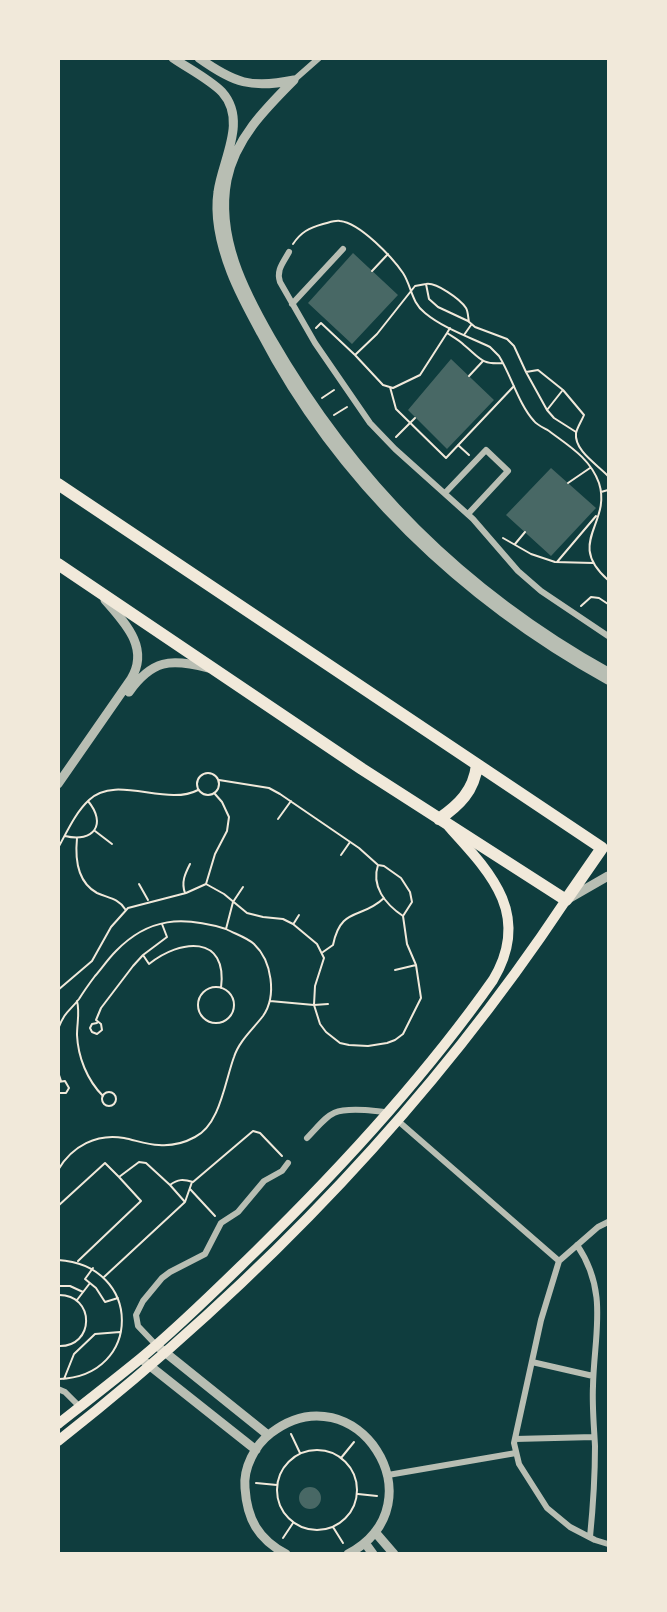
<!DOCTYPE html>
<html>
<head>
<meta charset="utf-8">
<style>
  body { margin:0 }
  #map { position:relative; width:667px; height:1612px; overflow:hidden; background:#0f3d3e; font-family:Roboto,sans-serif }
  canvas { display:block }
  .frame { position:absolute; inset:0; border:60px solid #f1e9da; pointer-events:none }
</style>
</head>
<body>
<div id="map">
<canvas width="667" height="1612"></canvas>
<div class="frame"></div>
</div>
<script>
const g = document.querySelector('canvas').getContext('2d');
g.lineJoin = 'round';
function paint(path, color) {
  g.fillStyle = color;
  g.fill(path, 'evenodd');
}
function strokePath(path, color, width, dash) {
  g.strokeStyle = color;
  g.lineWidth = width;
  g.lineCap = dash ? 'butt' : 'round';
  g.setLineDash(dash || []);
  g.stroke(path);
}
paint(new Path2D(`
  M353,253l45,42 -46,49 -44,-41z
  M451,359l43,41 -47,49 -39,-39z
  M551,468l45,40 -45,48 -45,-41z
  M299 1498a11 11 0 1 1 22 0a11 11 0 1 1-22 0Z`), '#486865');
strokePath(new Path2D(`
  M293,244c8,-12 16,-16 30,-20 5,-1 12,-4 17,-3 20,2 52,36 63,52 9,14 8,29 22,40 18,15 44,24 65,34l9,9c12,19 20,49 35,65 3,4 10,7 15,10 20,15 41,27 50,52 13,41 -34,59 9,97
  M372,271l16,-17
  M426,284c10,-2 34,15 40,24 2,3 2,9 3,14
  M316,328l5,-5 34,32
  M450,328l-3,5c6,4 12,7 17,12 16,13 17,20 39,18
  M447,333l-27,42 -27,13 -10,-3 -28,-30 22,-21 38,-48 11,-2 3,15 9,8 30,14 7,6 32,12 7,7 12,26 12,-2 25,20 21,25c-2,5 -7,13 -8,18 -2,18 22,32 32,43
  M464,335l7,-10
  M526,372l21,38 7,8 22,14
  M469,376l14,-15
  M390,387l6,22 50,49 68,-72
  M322,398l12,-8
  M547,410l15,-19
  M334,415l13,-8
  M396,437l19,-19
  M458,445l11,10
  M568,483l22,-15
  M601,492l7,-2
  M503,538l28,16 24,8 38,1
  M515,544l10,-12
  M557,562l39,-46
  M581,606l10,-9 8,1 9,6
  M197 784a11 11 0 1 1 22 0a11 11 0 1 1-22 0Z
  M278,819l13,-18
  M95,831l17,13
  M65,836c29,7 42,-12 23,-35
  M77,838c-2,20 0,44 20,55 11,5 21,5 28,16
  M58,848c9,-16 17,-35 31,-48 27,-26 77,7 109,-10
  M341,855l9,-13
  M378,865c-7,21 7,39 25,51
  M139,884l9,16
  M206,884l9,-30 12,-23 2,-14 -7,-15 -7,-8
  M185,893c-4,-11 0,-19 5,-29
  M294,923l5,-8
  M323,952l10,-7c8,-39 28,-25 51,-47
  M143,955l6,9c31,-25 79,-30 72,24
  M395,970l21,-5
  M198 1005a18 18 0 1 1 36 0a18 18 0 1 1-36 0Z
  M58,990l34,-29 19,-34 17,-19 58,-15 20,-9 18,10 23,19 16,4 20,2 10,5 24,20 7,14 -9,28 -1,19 6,19 6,8 14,11 9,2 19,1 19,-3 8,-3 8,-6 18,-36 -5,-33 -9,-21 -4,-28 9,-14 -2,-10 -9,-14 -17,-12 -6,-1 -19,-17 -79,-54 -11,-6 -50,-8
  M77,1001c3,11 0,22 0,34 1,22 10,45 26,61
  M270,1001l44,4 14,-1
  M97,1023l-5,1 -2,4 2,4 5,2 5,-4 -1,-6 -5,-4 5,-12 32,-42 10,-11 24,-18 -5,-13
  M58,1029c7,-18 11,-17 21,-30 5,-8 10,-15 16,-23 7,-8 13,-17 21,-25 33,-34 67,-35 110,-22
  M58,1072l3,9
  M58,1082l7,-1 4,7 -3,5h-8
  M102 1099a7 7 0 1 1 14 0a7 7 0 1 1-14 0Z
  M58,1170c14,-24 39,-37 66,-32 11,2 23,7 35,7 12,1 25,-2 36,-8 25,-12 30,-56 39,-80 5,-16 19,-28 29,-41 14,-20 9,-55 -9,-72 -8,-7 -19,-10 -28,-15l7,-27 10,-15
  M190,1189l25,27
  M185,1202l7,-20
  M58,1206l47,-43 14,14 20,-15 7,1 24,22c8,-6 13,-6 23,-3l60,-51 7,2 22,23
  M58,1260c85,5 85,116 1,119
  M78,1261l63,-60 -22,-24
  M93,1268l-8,11 11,9 9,14 13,-4
  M104,1277l81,-75 -15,-17
  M58,1286h12l13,6
  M58,1295c38,-1 37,53 0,51
  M77,1300l13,-17
  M64,1379l10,-25 21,-20 25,-2
  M291,1434l9,19
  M277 1490a40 40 0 1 1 80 0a40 40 0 1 1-80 0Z
  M341,1458l13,-16
  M256,1483l21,2
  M358,1494l19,2
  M333,1527l10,16
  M283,1538l10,-15`), '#f1e9da', 2);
strokePath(new Path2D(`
  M294,80l25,-22
  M289,252c-6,11 -13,18 -9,30l35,61 55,80 25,26 78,70 45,52 23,20 67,45
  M292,304l51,-55
  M445,493l41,-43 22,21 -40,43
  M397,1120l162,141
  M307,1138c23,-24 23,-30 58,-28 8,1 16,1 24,3
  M608,1222l-10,5 -39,34 -18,59 -27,123 5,21 28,44 23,19 25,13 13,4
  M577,1245c32,47 17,89 16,141 -1,20 1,40 2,60 0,30 -2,61 -5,91
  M156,1345l-18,-19 -2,-11 7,-14 19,-23 8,-6 35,-18 16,-31 17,-11 26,-31 18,-10 6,-8
  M532,1362l61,14
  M58,1389l7,3 15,15
  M515,1439l79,-2
  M388,1475l128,-22`), '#b8beb3', 6);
strokePath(new Path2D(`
  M173,58c16,11 36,21 49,34 26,29 0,68 -4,100 -4,27 3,54 13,80 8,21 19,41 30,61 77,148 202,267 347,347
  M199,58c35,25 52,31 95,22
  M294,80c-29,29 -59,59 -67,100 -11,57 17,111 44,158 83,144 192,253 337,334
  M129,692c23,-32 41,-34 79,-24
  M58,784l73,-105c19,-31 -6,-56 -26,-79
  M568,899l40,-23
  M156,1345l112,90
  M145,1362l111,88
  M375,1532l19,22
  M365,1543l8,11
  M286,1554c-28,-15 -39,-35 -41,-66 -2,-20 10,-43 26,-55 84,-64 172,70 77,121`), '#b8beb3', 9);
strokePath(new Path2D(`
  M58,1424c28,-22 55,-43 82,-65 40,-33 77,-70 114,-106 86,-84 170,-175 239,-273 39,-65 -2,-107 -44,-153
  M58,1441c196,-154 370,-333 508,-541`), '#f1e9da', 10);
strokePath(new Path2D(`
  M58,484l544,364 -36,52 -204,-131 -304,-205
  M439,819c20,-14 35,-28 38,-54`), '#f1e9da', 12);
</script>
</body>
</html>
